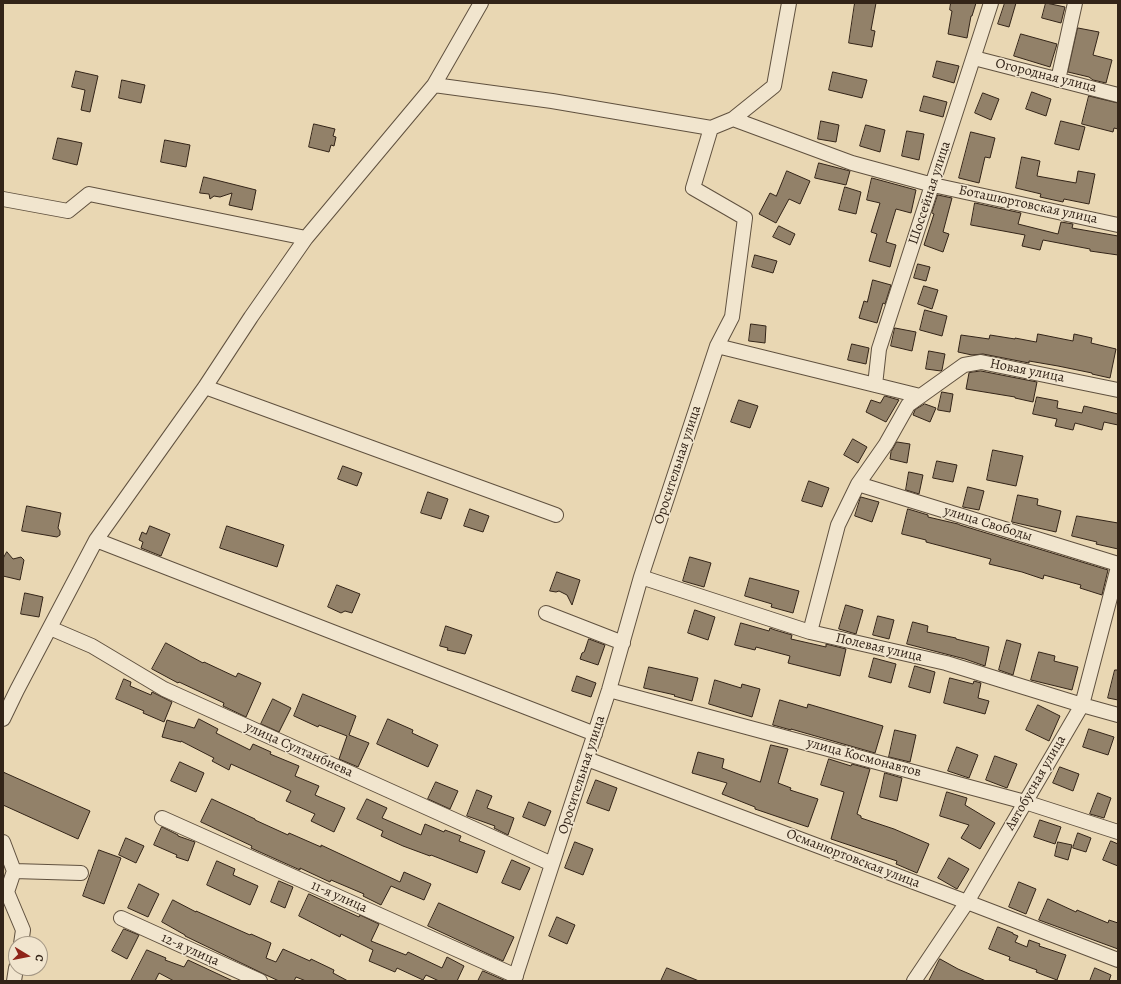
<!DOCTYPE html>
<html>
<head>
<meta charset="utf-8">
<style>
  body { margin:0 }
  #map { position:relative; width:1121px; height:984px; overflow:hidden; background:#e9d7b3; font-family:Alegreya,serif }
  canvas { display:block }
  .frame { position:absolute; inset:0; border:4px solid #332418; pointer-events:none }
  .north { position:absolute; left:8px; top:936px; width:40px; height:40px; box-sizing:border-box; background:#f1e5ce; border:1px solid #a59885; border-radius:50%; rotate:100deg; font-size:11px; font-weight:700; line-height:16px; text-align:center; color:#332418 }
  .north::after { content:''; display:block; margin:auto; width:14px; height:18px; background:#8f2418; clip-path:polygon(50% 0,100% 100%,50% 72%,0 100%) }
</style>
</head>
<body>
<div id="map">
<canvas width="1121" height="984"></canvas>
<div class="frame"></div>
<div class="north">С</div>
</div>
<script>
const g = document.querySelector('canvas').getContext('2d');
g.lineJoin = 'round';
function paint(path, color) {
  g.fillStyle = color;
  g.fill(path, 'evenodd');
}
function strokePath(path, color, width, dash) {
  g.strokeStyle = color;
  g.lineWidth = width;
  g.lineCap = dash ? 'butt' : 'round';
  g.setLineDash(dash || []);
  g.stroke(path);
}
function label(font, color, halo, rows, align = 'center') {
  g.font = font + ' Alegreya,serif';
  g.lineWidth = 3;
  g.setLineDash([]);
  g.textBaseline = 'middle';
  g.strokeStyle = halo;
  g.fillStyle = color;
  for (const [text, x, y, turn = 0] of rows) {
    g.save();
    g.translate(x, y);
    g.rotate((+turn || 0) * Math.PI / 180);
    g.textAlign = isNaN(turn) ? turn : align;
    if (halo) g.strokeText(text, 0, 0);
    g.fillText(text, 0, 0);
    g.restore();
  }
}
const building = new Path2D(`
  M855,3h21l-5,27 4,1 -3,16 -23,-4z
  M951,3h25l-4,13h-1l-4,22 -19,-4 4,-23 -2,-1z
  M1005,3h11l-7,24 -11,-3z
  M1046,3l19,4 -4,16 -19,-5z
  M1078,28l21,4 -6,23 19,5 -6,23 -13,-3 -4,-3 -21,-5z
  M1021,34l36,10 -7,23 -36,-11z
  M937,61l22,5 -5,17 -21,-6z
  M76,71l22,5 -8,36 -9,-2 4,-20 -13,-3z
  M833,72l34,8 -5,18 -33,-8z
  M122,80l23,5 -4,18 -22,-5z
  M1032,92l19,7 -5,17 -20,-7z
  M983,93l16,6 -8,21 -16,-7z
  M924,96l23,6 -4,15 -23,-6z
  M1089,96l29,7v26l-4,-1 -1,4 -31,-8z
  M821,121l18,4 -3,17 -18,-3z
  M1061,121l24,6 -6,23 -24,-6z
  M314,124l21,5 -2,7 3,1 -2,9 -3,-1 -2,7 -20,-5z
  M866,125l19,5 -5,22 -20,-6z
  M907,131l17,3 -5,26 -17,-4z
  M971,132l24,6 -5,20 -5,-1 -6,26 -20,-5z
  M58,138l24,5 -5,22 -24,-6z
  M165,140l25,5 -4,22 -25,-5z
  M1022,157l18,4 -3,15 39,7 2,-12 17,3 -6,30 -25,-5 -1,3 -23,-5 1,-3 -25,-6z
  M819,163l31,8 -4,14 -31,-7z
  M787,171l23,10 -10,23 -11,-5 -13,24 -17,-9 11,-21 6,3z
  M204,177l52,13 -4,20 -23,-5 3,-12 -12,4 -6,-1 -4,3 -1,-5 -9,-1z
  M872,178l44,12 -5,23 -15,-4 -10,33 10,3 -6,22 -21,-6 8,-27 -6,-2 9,-29 -13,-3z
  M845,187l16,5 -5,22 -17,-4z
  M938,195l14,3 -9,34 6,2 -6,18 -19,-7 10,-31 -2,-1z
  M975,203l46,10 -3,11 40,10 3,-12 12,2 -1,4 46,8v19l-28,-4v-2l-47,-9 -3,10 -18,-4 3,-11 -54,-10z
  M779,226l16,8 -5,11 -17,-8z
  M755,255l22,6 -4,12 -21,-6z
  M918,264l12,3 -4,14 -12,-3z
  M873,280l18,5 -6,19 -2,-1 -6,20 -18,-5 5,-17 3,1z
  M924,286l14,4 -6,19 -14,-5z
  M925,310l22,6 -5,20 -22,-6z
  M751,324l15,2 -1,17 -16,-2z
  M895,328l21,4 -4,19 -21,-5z
  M1038,334l35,7 1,-7 18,4 -1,5 25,6 -6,29 -18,-4v-1l-34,-7 -29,-5v2l-46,-9 -11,1 -14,-3 3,-17 28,4 1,-4 25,4v-1l21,4z
  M852,344l17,4 -3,16 -18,-4z
  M929,351l16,3 -3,16 -1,1 -15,-2z
  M981,371l56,11 -4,20 -18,-4v-1l-49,-8 3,-16z
  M942,392l11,2 -3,18 -12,-2z
  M885,396l14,4 -13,22 -20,-10 5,-12 9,3z
  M1037,397l21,4 -1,7 25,5 2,-7 34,8v11l-14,-3 -2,8 -27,-7 -2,7 -18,-4 2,-7 -24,-5z
  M739,400l19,6 -8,22 -19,-6z
  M925,404l11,4 -6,14 -17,-7 2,-5z
  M853,439l14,8 -9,16 -14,-8z
  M897,442l13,2 -3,19 -17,-4 1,-7z
  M993,450l30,6 -7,30 -29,-6z
  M937,461l20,4 -4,17 -20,-4z
  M343,466l19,7 -5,13 -19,-7z
  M909,472l14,3 -4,19 -13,-4z
  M809,481l20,7 -7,19 -20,-6z
  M968,487l16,4 -5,19 -16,-3z
  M428,492l20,7 -7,20 -20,-6z
  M1018,495l20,4 -1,6 24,6 -5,21 -44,-10z
  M861,497l18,5 -7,20 -17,-6z
  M27,506l34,7 -3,15 2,3v4l-3,2 -35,-6z
  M470,509l19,7 -6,16 -19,-6z
  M908,509l20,6v2l30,7 2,1 148,45 -6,25 -22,-7 1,-3 -37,-10 -1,4 -21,-7 -33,-8 2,-5 -65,-17v-2l-24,-6z
  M1077,516l41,7v26l-22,-5 1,-2 -25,-6z
  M150,526l20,8 -9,22 -20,-8 2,-6 -4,-2 3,-8 4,2z
  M227,526l57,19 -7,22 -57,-19z
  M7,552l6,7 8,-2 3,3 -4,20 -17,-4v-17z
  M690,557l21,6 -7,24 -21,-6z
  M557,572l23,8 -8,25 -5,-10 -8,-4 -3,1 -6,-1z
  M750,578l49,13 -6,22 -22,-6 1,-3 -27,-8z
  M337,585l23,9 -8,19 -7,-2 -4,2 -13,-6z
  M25,593l18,4 -4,20 -18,-3z
  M846,605l17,5 -7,24 -17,-5z
  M695,610l20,7 -7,23 -20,-7z
  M878,616l16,4 -5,19 -16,-4z
  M913,622l15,4 -1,6 29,6v1l33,8 -4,19 -20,-7 -58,-15z
  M741,623l28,8 1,-3 5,2 17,5 -1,4 35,8v-3l20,5 -6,27 -52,-13 2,-7 -34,-9 -1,3 -20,-5z
  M446,626l26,9 -7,19 -18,-4 1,-2 -8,-2z
  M589,639l16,6 -7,20 -18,-6 2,-6 2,-1z
  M1007,640l14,4 -8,31 -14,-5z
  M166,643l37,20 1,-1 32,15 2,-4 23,10 -15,34 -23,-11 1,-3 -45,-21 -1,1 -26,-14z
  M1039,652l16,4 -1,5 24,6 -6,23 -41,-10z
  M874,658l22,6 -5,19 -22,-6z
  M915,666l20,6 -5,21 -21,-6z
  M649,667l49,11 -6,23 -18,-5 1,-1 -31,-7z
  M1115,670h3v30l-10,-2z
  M577,676l19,7 -5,14 -19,-6z
  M950,678l23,6 1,-3 7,2 -3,15 11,3 -4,13 -41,-11z
  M124,679l7,3 -1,4 21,9 1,-3 20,10 -8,20 -21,-9 1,-2 -28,-12z
  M715,680l26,8 1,-4 18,5 -8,28 -43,-13z
  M303,694l53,22 -7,19 20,8 -11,24 -19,-8 8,-23 -28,-11 -1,2 -24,-11z
  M273,699l18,9 -12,24 -18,-8z
  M780,700l27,8 1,-4 75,22 -8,27 -84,-24v1l-18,-5z
  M1038,705l22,11 -11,25 -23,-11z
  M199,719l19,10 -2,4 34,17 3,-6 18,8 -1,2 29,12 -4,10 24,10 -4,9 30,13 -11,24 -23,-11 4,-7 -29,-13 5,-10 -60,-27 -2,6 -17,-9 2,-3 -33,-17v1l-19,-5 5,-17 27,8z
  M388,719l25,11 -1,3 26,12 -10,22 -51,-23z
  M1089,729l25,8 -6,18 -25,-8z
  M895,730l21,5 -6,27 -21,-5z
  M771,745l17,4 -10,34 13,5 -1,2 28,9 -10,28 -53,-18v-2l-33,-13 5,-11 -35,-10 6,-21 26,7 -2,9 38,14z
  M957,747l21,8 -9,23 -21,-7z
  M995,756l22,8 -10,24 -21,-8z
  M829,759l22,7 1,-2 18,5 -13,45 4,2v2l33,11 35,15 -12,29 -21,-9 1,-3 -66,-22 13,-47 -23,-7z
  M180,762l24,11 -8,19 -25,-11z
  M1060,767l19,7 -6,17 -20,-8z
  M3,772l87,39 -12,28 -75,-34z
  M885,773l17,5 -5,23 -17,-4z
  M596,780l21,8 -8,23 -22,-8z
  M436,782l22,9 -8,18 -22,-10z
  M477,790l15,6 -5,12 27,10 -6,17 -14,-7 1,-2 -28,-10z
  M947,792l20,6 -2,7 30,18 -15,26 -19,-11 8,-13 -29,-9z
  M1098,793l13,5 -7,20 -14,-4z
  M212,799l43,20v1l33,15 1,-2 32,14v-2l79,37 4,-10 27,12 -7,16 -33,-14 -10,19 -18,-9 1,-2 -33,-14 -1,2 -30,-14v2l-49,-22 1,-2 -51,-24z
  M367,799l20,9 -5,10 39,17 4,-11 19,8 1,-2 16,6 -2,5 26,10 -8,22 -46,-18 -1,1 -27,-10 -22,-10 2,-5 -26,-12z
  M529,802l22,9 -6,15 -22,-9z
  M1040,820l21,7 -6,17 -21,-7z
  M162,827l16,8v1l17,6 -7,19 -12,-4 1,-2 -23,-10z
  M1078,833l13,5 -5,14 -13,-4z
  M126,838l18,8 -8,17 -17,-8z
  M1111,841l7,3v22l-15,-6z
  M575,842l18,7 -10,26 -18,-7z
  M1058,842l14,3 -4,15 -13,-4z
  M99,850l22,8 -17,46 -21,-8z
  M949,858l20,11 -12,20 -19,-11z
  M512,860l18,8 -10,22 -18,-7z
  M217,861l18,8 -2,6 25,11 -8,19 -43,-20z
  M279,881l14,6 -8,21 -14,-6z
  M1019,882l17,7 -10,25 -17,-7z
  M139,884l20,10 -11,23 -20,-9z
  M309,894l50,23 1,-2 19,9 -8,17 35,14 2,-3 34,16 5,-11 17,9 -7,15h-18l-13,-6 -3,5 -26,-12 -2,4 -26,-11 4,-11 -32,-16 -1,3 -41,-21z
  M1048,899l28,13 1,-2 31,13 1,-3 9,3v26l-79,-29z
  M173,900l23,12v-1l54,24 1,-1 20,9 -5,15 10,4 7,-13 27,12 1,-2 23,11 -1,3 15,8h-42l-10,-4 -2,4h-15l-13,-6 -81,-39v-1l-23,-13z
  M439,903l75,34 -11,24 -75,-35z
  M557,917l18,8 -8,19 -18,-8z
  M998,927l15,6v1l5,2 -3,6 12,5 2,-7 11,4 -1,2 27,9 -9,25 -21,-8 1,-2 -28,-10 1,-3 -21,-8z
  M124,929l15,6 -12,24 -15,-8z
  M147,950l19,8 -1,2 19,7 4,-7 45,21h-59l-15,-8 -4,8h-24z
  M940,959l18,10 28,12h-57z
  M667,968l32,13h-38z
  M1095,968l16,7 -2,6h-19z
  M483,971l23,10h-28z`);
paint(building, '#928169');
strokePath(building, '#332418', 1);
const minor = new Path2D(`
  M974,58l144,37
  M1058,80l17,-77
  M434,85l118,16 159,27
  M733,119l119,44 81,22 185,40
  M3,199l65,12 21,-17 217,44
  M717,346l203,50
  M875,385l4,-36 112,-346
  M205,387l351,128
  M858,484l260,80
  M96,540l499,194
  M641,577l169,55 136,31 136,42 36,10
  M546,613l77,30
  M50,628l42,18 72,43 388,175
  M810,632l28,-107 20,-41 28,-40 22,-39 56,-40 17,-3 137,28
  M609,690l416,112 93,30
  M3,719l14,-29 79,-150 109,-153 46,-70 55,-79 128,-153 47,-82
  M587,759l380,143 151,58
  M162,818l354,158
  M3,842l11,29 -7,21 16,38 -2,14
  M14,871l67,2
  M121,918l139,63
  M14,981l2,-13
  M514,981l95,-291 32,-113 76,-231 15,-29 13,-99 -52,-30 18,-60 22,-9 41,-33 15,-83
  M914,981l53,-79 115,-197 36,-138`);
strokePath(minor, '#60513f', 16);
strokePath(minor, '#f1e5ce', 14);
label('14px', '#332418', '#f1e5ce', [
  ["Огородная улица",1046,76,14],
  ["Шоссейная улица",930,193,-72],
  ["Боташюртовская улица",1028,205,12],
  ["Новая улица",1027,371,11],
  ["Оросительная улица",678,465,-72],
  ["улица Свободы",988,524,17],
  ["Полевая улица",879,648,13],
  ["улица Султанбиева",299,750,24],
  ["улица Космонавтов",864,758,15],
  ["Оросительная улица",582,775,-72],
  ["Автобусная улица",1036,783,-60],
  ["Османюртовская улица",853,859,21],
  ["11-я улица",339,897,24],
  ["12-я улица",190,950,24]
]);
</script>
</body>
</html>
